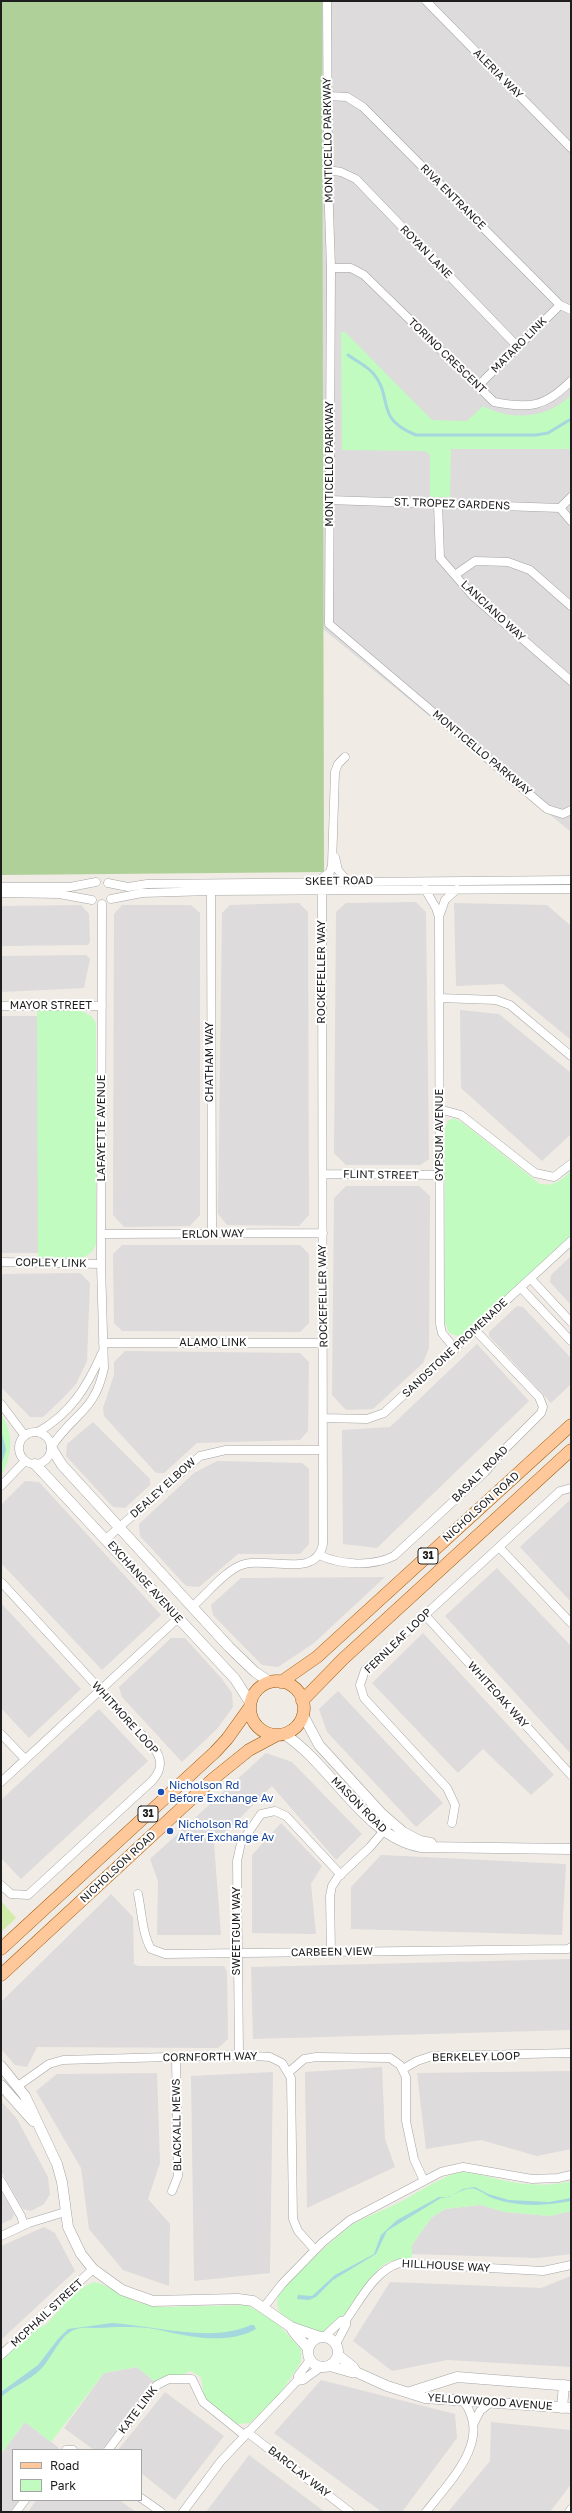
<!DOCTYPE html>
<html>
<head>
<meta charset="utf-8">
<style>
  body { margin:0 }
  #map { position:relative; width:572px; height:2513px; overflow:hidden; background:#f0ebe4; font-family:"Golos Text",sans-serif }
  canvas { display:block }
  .frame { position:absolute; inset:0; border:2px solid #1e1e1e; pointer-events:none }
  .legend { position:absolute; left:12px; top:2449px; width:130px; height:52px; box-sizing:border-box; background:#fff; border:1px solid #a5a5a5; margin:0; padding:5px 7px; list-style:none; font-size:12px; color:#1e1e1e }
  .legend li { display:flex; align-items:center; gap:8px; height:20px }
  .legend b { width:20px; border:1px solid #a5a5a5 }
</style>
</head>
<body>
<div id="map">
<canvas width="572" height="2513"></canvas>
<div class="frame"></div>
<ul class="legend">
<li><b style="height:5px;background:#fec89b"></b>Road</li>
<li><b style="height:11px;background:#c2fbc0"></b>Park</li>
</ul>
</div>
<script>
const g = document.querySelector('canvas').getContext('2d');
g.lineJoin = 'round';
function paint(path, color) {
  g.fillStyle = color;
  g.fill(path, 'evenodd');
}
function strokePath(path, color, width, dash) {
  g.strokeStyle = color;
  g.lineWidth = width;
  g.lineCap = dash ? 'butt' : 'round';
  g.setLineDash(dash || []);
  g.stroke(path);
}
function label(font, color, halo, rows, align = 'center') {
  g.font = font + ' "Golos Text",sans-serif';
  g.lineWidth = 4;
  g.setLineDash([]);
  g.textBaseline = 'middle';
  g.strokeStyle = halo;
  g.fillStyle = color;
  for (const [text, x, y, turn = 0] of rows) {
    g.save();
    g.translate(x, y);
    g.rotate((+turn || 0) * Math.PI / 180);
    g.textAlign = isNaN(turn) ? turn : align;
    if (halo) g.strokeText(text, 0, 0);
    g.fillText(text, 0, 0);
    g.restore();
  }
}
paint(new Path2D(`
  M313,1h258v831l-248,-203z
  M416,902l10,10 3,247 -9,6h-74l-12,-12 2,-241 10,-9z
  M299,903l9,9 1,303 -10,11 -72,-1 -9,-11 4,-301 8,-8z
  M454,903l93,2 24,21v114l-68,-56 -47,2z
  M81,905l8,9 1,28 -2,3 -87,1v-40z
  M122,905h69l9,8v302l-10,11 -66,1 -11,-12 1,-301z
  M86,955l4,4 -6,29 -83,4v-36z
  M460,1010l39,4 72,59v61l-29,27 -81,-73z
  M1,1016h37v237h-37z
  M346,1186h73l11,10 -1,152 -6,15 -50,46 -27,1 -14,-15 2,-197z
  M122,1245h178l9,9v69l-9,9 -178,-1 -8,-8 -1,-69z
  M571,1256v49l-21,-23 1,-7z
  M80,1273l10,10 -3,78 -11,23 -12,13 -21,20h-13l-29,-30v-113z
  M517,1306l6,1 48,51v26l-20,19 -62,-67v-4z
  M477,1344l52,57 -152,147 -34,-4 -1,-114 48,-3z
  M125,1351l175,2 9,9 -1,69 -8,9 -103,3 -33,30h-8l-52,-57 -1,-8 11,-33v-13z
  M93,1422l57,57v6l-25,23 -12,-1 -47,-51 1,-12z
  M217,1461l85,2 7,6v75l-9,10h-62l-39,33 -13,-1 -46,-50 -1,-12 55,-51z
  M25,1481l14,1 122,133 -59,55 -101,-107v-58z
  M571,1499v103l-51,-55z
  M497,1568l74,78v108l-126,-138z
  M385,1577l-71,66 -36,24 -16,-2 -49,-50 -2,-10 30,-27z
  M1,1603l80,86 -52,49 -28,-30z
  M423,1633l131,142 -23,20 -48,-46 -25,24 -86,-90z
  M171,1638h14l37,41 10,14 1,14 -16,22 -35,33 -60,-65 -3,-10z
  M338,1691l105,112 -27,24 -89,-95 -8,-23z
  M99,1709l49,52 -127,118 -20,-21v-58z
  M266,1753l26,9 70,72 -26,26 -64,-74 -58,58 7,91h-64l1,-54 -8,-22z
  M281,1823l41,43 -11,18 5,50 -64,-1v-78z
  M381,1855l185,9 -4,71 -211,-6v-42z
  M111,1894l22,23 1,47 4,2h86l3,6 1,67 -10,9 -181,-1 -10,20 -12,-2 -14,-16v-47z
  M571,1959v71l-318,9 -2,-72z
  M382,2067l3,72 10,28 -88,41 -2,-136z
  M571,2071v78l-34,7 -56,-16 -55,9 -9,-76z
  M273,2072l-3,201 -76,8 -3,-205z
  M157,2073l3,90 -12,36 22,25 -1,62 -46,-16 -34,-41 -8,-61 -45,-77 21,-17z
  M1,2101l16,18 31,58 2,17 -6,10 -13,7 -8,-2 -22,-38z
  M1,2191l13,23 -2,5 -11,5z
  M480,2205l25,7 45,4 21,-5v43l-33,4 -127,-4 1,-9 19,-27 14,-9z
  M44,2227l11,6 20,38 -74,69v-94z
  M571,2276v91l-124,-7 -55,11 -39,-30 37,-59 151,6z
  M137,2367l18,15 -52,67 -9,1 -30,-22 40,-55z
  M321,2380l134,34 2,24 -55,74h-20l-108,-79z
  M165,2392l59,44 -49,64 -34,-27v-23h-23z
  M25,2422l34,26 -2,2h-44v50h6l-9,12h-9v-58z
  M491,2422l80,8v54l-21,28h-102l42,-51z
  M249,2455l76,57h-119z
  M36,2500h83l17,12h-108z`), '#dddbdb');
paint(new Path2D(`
  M1,1901l15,17 -15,14z`), '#d1eba9');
paint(new Path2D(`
  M1,1h321l2,871 -323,3z`), '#afd098');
paint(new Path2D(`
  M341,332h4l87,88 35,1 16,-15c28,15 65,13 88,-11v56l-2,-2h-118l-1,48h-20v-42l-5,-4 -83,-1z
  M37,1011c18,0 50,-8 59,12v221c-7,22 -39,15 -58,15z
  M454,1118l9,5 77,61c15,2 20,-3 31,-13v64l-106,99 -7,2 -9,-3 -4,-11v-194l3,-7z
  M1,1414c14,22 11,41 0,63z
  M459,2172c15,0 28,5 43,8 22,5 47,7 69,1v30l-21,5 -45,-4 -25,-7 -35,4 -14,9 -19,27v15c-7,0 -15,-1 -21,1 -26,9 -44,68 -69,72 -10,1 -25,-7 -33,-13 -8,-5 -14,-12 -11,-22 2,-11 64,-67 75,-74 16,-9 34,-15 49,-23 20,-11 36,-22 57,-29z
  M94,2282l8,2 35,18 23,5 87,-2 29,17 25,27v13l-21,32 -30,29 -12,1 -5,-2 -26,-21 -3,-4 -3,-20 -11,-6 -11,6h-14l-10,5 -18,-15 -33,6 -53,69 -26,-20 -24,32v-93l37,-34 6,-1c17,-15 27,-35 50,-44z`), '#c2fbc0');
paint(new Path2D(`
  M1,1429l5,21 -5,16z
  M475,2187l13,7 21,6 40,2 22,-4v3c-25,5 -51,6 -76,-2 -7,-2 -13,-8 -20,-10 -12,-3 -22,9 -34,9l-54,33 -11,23 -43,26 -17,17 -7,3 -12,-1 1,-4 14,1 23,-21 39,-21 7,-19 16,-15 42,-23h10l14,-8z
  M112,2323c43,3 100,20 139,2h3l2,4c-30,17 -70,7 -101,0 -18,-3 -39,-2 -58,-1 -6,0 -14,-1 -21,1 -17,6 -23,28 -35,40 -12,12 -28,17 -40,28v-5l37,-27 20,-26 10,-10z`), '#a4d7de');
strokePath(new Path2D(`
  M348,355c7,5 19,11 25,18 21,25 1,46 43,62h120l12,-2 23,-14`), '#a4d7de', 3);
const minor = new Path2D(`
  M327,1l1,180 3,87 -2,356 218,185 16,5 8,-4
  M426,1l145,147
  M328,96l19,1 16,10 197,198 11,5
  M328,170l13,2 15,7 162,168
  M331,268h20l13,7 130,127c36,7 51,5 77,-21
  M478,386l82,-81
  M329,500l231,8 11,-11
  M438,504l2,54 33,38 98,85
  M560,508l11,13
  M455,575l20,-14 33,1 22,8 41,36
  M335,857l3,13 9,11
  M318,881l12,-9 2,-7 3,-93 3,-8 7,-7
  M108,883l20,4 19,-3 424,-4
  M1,887h69l26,-5
  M425,889l11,19 3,9 1,407 2,9 13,16
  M211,891l1,342
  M1,893l58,1 33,6
  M111,899l31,-6 69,-2 360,-2
  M439,917l6,-17 12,-11
  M439,998l57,2 14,5 61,51
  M1,1006h101
  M439,1109l22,6 74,58 19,4 17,-13
  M323,1174l117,1
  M103,1234l220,-1
  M1,1262l100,2
  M531,1279l40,43
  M521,1288l50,53
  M103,1343h221
  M1,1404l24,32
  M323,1418l44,1 17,-6 187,-172
  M19 1448a16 16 0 1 1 32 0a16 16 0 1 1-32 0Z
  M38,1432c33,-19 49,-45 64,-79
  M52,1446c21,-32 43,-34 52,-78l-3,-104 1,-360
  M1,1486l24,-25
  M106,1539l94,-83 26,-6h97
  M499,1547l72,76
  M319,1555c22,10 53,12 75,1l91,-84 17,-20 39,-39 2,-6 -4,-10 -64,-67
  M1,1582l153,166c9,12 8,22 -2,33l-124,114 -17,-1 -10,-9
  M193,1606c14,-12 29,-32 46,-40 25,-12 77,15 84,-22l-1,-653
  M425,1615l146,160
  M1,1734l24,25
  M1,1782l176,-163
  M452,1823l3,-18 -8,-17 -83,-90 -4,-13 5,-15 195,-179 11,-3
  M138,1894c4,19 4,39 13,55l14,5 403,-5 3,-2
  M331,1952l-1,-56 2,-10 6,-9 32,-30 18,-21
  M239,2055l-2,-194 4,-18 20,-29 14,-3 11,5 55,59
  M403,2069l14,-8 15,-5 139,-3
  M289,2072l15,-13 12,-2 74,1 10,7 6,12v44l8,38 10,22
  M18,2086l31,-22 14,-4 176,-5 31,2 12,6 9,15 2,141 5,12 17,19
  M1,2181l20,35 3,9
  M172,2191l6,-15 -2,-119
  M1,2236l28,-13 36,-11
  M264,2307l18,-23 41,-42 27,-22 91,-48 22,-5 69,12 26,-1 13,-3
  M324,2337l17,-16 5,-1
  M336,2344l10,-19v-5c15,-21 29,-50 54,-57l143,8 28,-6
  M1,2355l92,-86
  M297,2381l1,-5 12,-16
  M474,2423l6,-12 10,-8
  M247,2432l103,80
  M66,2450h7
  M108,2450l49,-65 12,-6h23l11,23 41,33
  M141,2498l20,14
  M16,2512l9,-12
  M183,2512l38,-51 76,-80 6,-1 18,-13
  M426,2512c23,-30 67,-72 38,-110
  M569,2512l2,-3`);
const tertiary = new Path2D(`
  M52,1449l10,16 167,182 26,25 15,10
  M35,1464l200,215 16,25
  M303,1715l16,30 63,69 21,18 17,9 11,2
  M284,1734c47,30 81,104 137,113l149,2
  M1,2066l24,30 32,68 5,18 6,45 13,27 12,15 29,21 31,11 85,-2 15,2 38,26 29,10
  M1,2085l32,36
  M291,2327c3,8 12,14 17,22
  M308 2352a15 15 0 1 1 30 0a15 15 0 1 1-30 0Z
  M338,2355l15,12 3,5
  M330,2366l21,6h5l31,14 38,12 146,10
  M410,2392l47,-15 114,9
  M562,2408l2,-23`);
const primary = new Path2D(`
  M250 1708a27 27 0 1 1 54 0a27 27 0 1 1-54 0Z
  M281,1682l36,-25 254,-232
  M302,1701l41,-42 228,-209
  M1,1949l214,-197 12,-13 23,-32
  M1,1975l212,-196 36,-29 28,-15`);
strokePath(minor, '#a5a5a5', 9);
strokePath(tertiary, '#a5a5a5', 11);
strokePath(primary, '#995600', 13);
strokePath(minor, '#fff', 8);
strokePath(tertiary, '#fff', 10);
strokePath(primary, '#fec89b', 12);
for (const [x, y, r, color] of [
  [161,1792,4,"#1a4fb4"],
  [170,1831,4,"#1a4fb4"]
]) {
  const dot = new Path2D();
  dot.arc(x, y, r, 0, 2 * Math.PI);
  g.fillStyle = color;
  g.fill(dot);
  strokePath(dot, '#fff', 1.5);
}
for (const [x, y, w] of [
  [428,1556,20],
  [148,1814,20]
]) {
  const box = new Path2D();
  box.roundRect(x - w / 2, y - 8, w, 16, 3);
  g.fillStyle = '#fff';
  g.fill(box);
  strokePath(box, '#1e1e1e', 1);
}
label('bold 10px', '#1e1e1e', null, [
  ["31",428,1556],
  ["31",148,1814]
]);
label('11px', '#1e1e1e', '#fff', [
  ["ALERIA WAY",498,74,45],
  ["MONTICELLO PARKWAY",328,140,-91],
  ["RIVA ENTRANCE",453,197,45],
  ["ROYAN LANE",426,252,46],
  ["MATARO LINK",519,345,-45],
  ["TORINO CRESCENT",447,356,44],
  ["MONTICELLO PARKWAY",330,464,-90],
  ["ST. TROPEZ GARDENS",452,504,2],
  ["LANCIANO WAY",493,611,43],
  ["MONTICELLO PARKWAY",482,753,40],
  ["SKEET ROAD",339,881,-1],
  ["ROCKEFELLER WAY",322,972,-90],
  ["MAYOR STREET",51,1006],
  ["CHATHAM WAY",210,1062,-90],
  ["LAFAYETTE AVENUE",102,1128,-90],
  ["GYPSUM AVENUE",440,1135,-90],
  ["FLINT STREET",381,1175,1],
  ["ERLON WAY",213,1234,-1],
  ["COPLEY LINK",51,1263,1],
  ["ROCKEFELLER WAY",323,1296,-91],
  ["ALAMO LINK",213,1343],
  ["SANDSTONE PROMENADE",455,1348,-43],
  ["BASALT ROAD",480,1474,-45],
  ["DEALEY ELBOW",163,1488,-42],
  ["NICHOLSON ROAD",481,1507,-42],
  ["EXCHANGE AVENUE",145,1582,48],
  ["FERNLEAF LOOP",398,1641,-44],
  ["WHITEOAK WAY",498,1695,48],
  ["WHITMORE LOOP",125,1718,48],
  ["MASON ROAD",359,1805,45],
  ["NICHOLSON ROAD",118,1867,-43],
  ["SWEETGUM WAY",237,1931,-90],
  ["CARBEEN VIEW",332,1952,-1],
  ["CORNFORTH WAY",210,2057,-1],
  ["BERKELEY LOOP",476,2057,-1],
  ["BLACKALL MEWS",177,2125,-91],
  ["HILLHOUSE WAY",446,2266,3],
  ["MCPHAIL STREET",47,2313,-43],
  ["YELLOWWOOD AVENUE",490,2402,4],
  ["KATE LINK",138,2410,-53],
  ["BARCLAY WAY",299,2472,38]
]);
label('11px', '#164399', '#fff', [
  ["Nicholson Rd",169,1786],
  ["Before Exchange Av",169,1799],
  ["Nicholson Rd",178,1825],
  ["After Exchange Av",178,1838]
], 'left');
</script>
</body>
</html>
